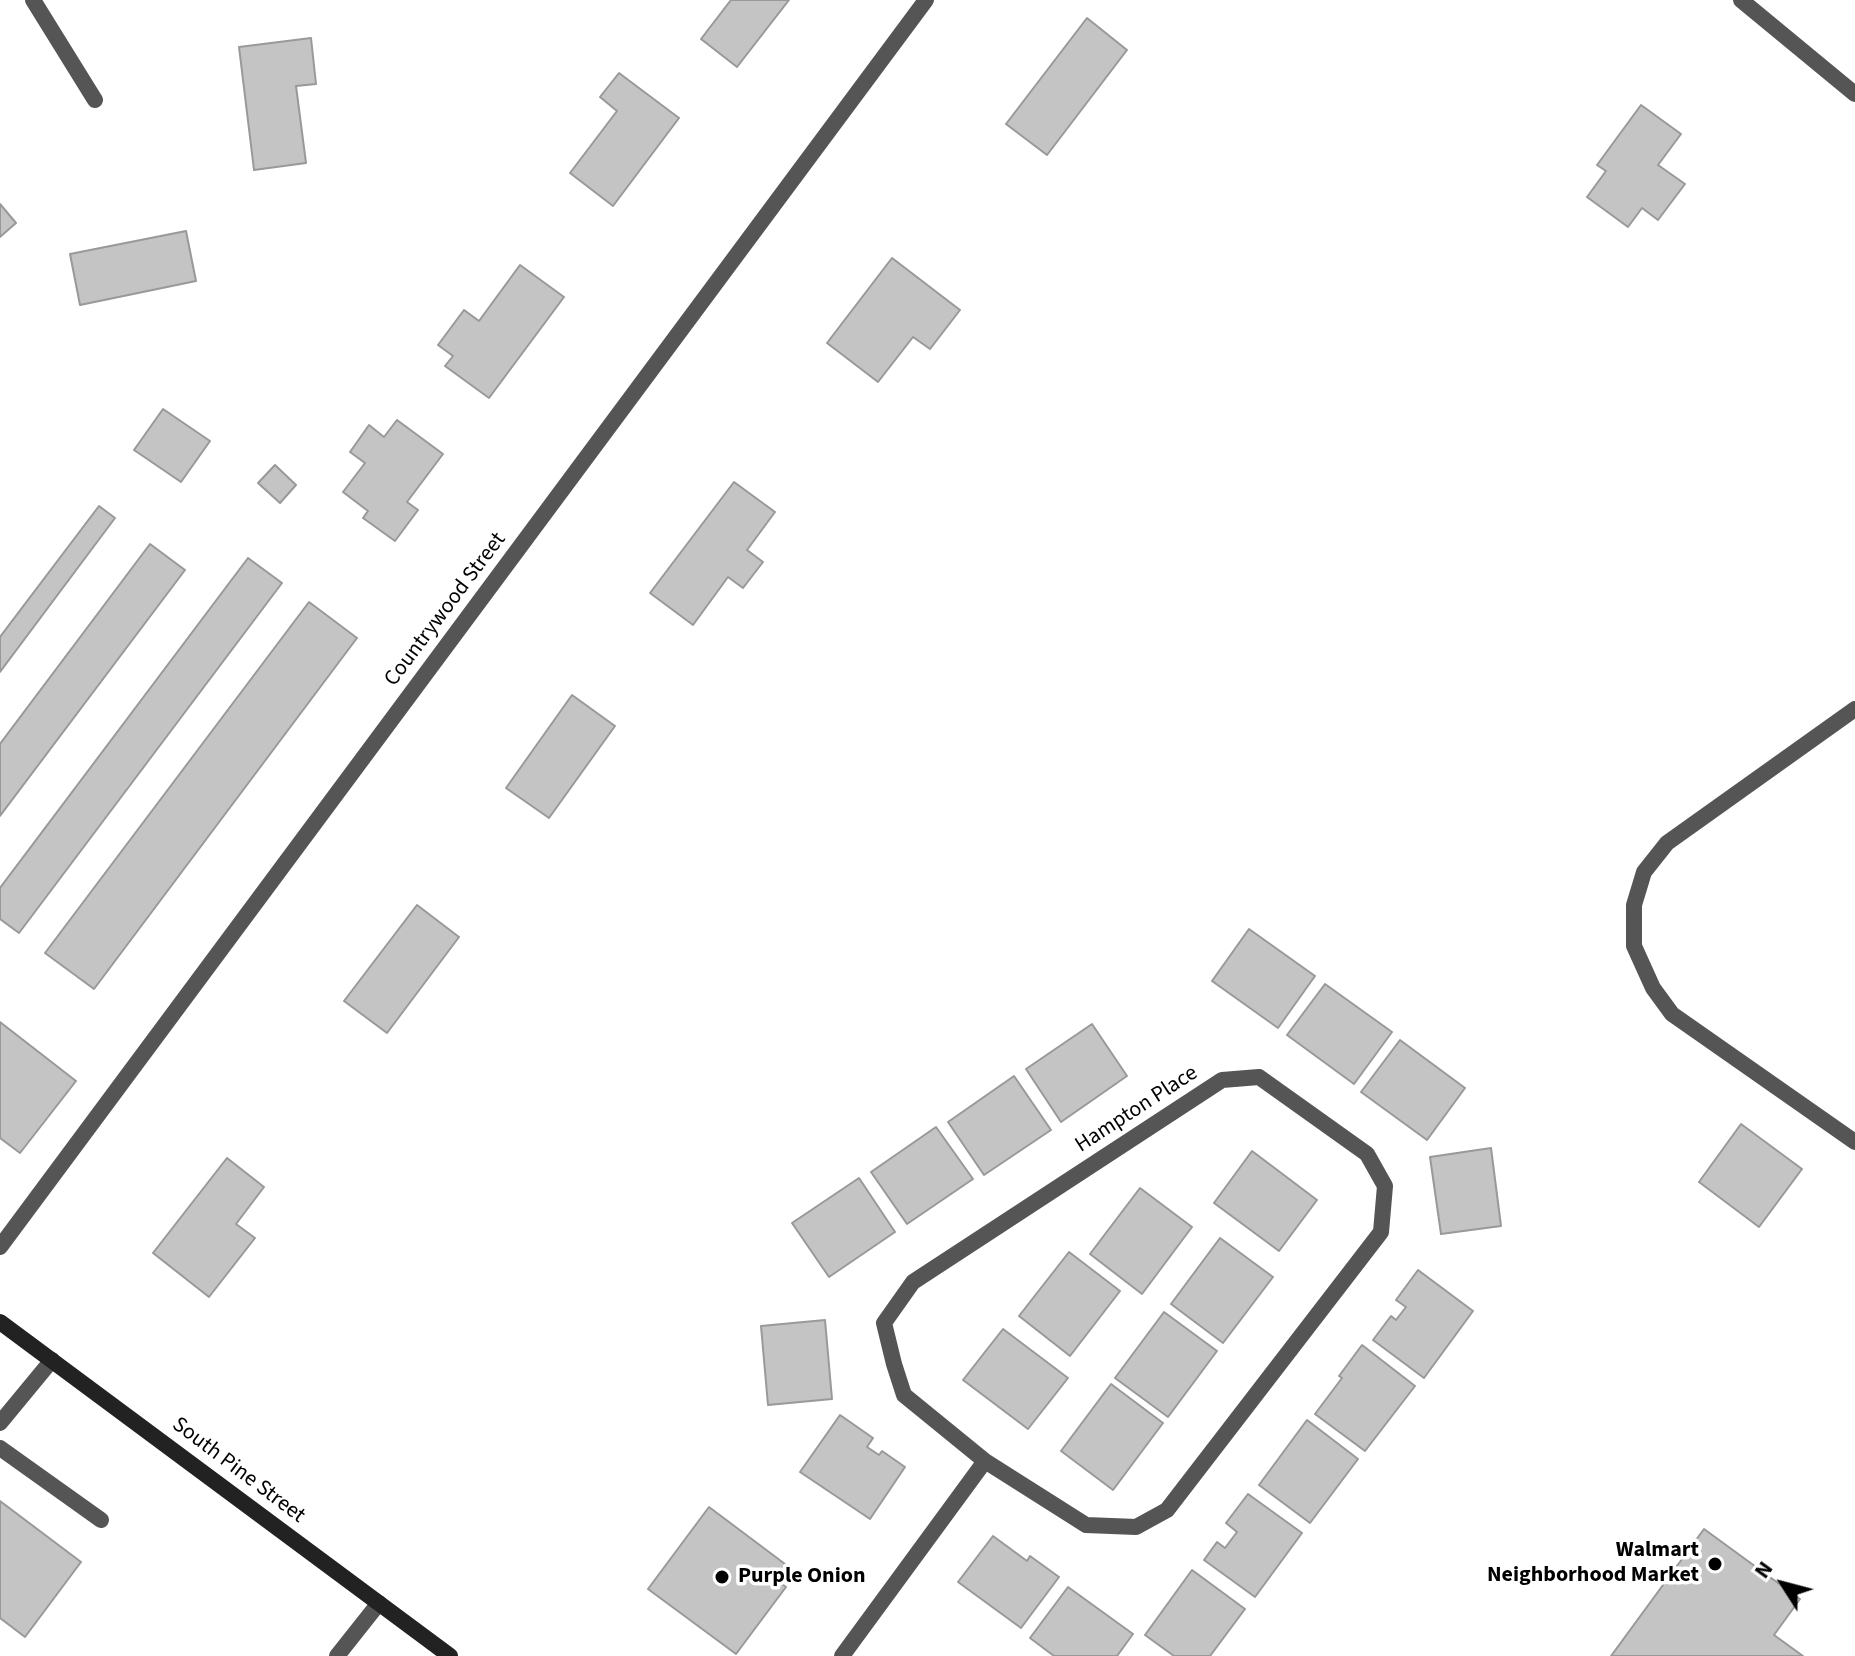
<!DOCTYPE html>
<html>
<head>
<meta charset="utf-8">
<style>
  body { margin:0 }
  #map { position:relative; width:1855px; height:1656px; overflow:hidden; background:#fff; font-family:"Source Sans 3",sans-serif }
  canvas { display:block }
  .north { position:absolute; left:1743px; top:1544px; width:80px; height:80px; -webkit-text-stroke:6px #fff; paint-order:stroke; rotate:306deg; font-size:22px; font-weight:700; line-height:32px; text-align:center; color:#000 }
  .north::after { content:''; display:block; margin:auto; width:28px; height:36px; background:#000; clip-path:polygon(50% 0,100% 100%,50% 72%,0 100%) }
</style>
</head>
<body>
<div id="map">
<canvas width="1855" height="1656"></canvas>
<div class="north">N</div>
</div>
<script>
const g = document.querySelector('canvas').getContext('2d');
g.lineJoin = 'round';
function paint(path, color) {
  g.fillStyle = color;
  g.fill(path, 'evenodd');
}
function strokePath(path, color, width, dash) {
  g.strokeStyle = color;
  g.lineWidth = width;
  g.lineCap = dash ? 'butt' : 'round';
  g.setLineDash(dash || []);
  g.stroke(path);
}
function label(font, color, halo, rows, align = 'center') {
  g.font = font + ' "Source Sans 3",sans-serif';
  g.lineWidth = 7;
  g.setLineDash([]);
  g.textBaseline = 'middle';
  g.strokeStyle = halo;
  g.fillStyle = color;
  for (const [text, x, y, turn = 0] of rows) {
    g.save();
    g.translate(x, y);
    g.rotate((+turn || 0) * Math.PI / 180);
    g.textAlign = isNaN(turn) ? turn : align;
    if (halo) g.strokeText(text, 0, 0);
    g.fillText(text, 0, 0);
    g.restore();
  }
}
const building = new Path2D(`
  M731,0h58l-52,67 -36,-28z
  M1087,18l40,32 -80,105 -41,-31z
  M311,38l5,46 -20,2 10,77 -52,7 -15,-123z
  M619,73l60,45 -66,88 -43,-33 47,-62 -17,-14z
  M1641,105l40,29 -23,31 27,19 -27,36 -16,-12 -14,19 -41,-30 19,-26 -9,-6z
  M0,204l16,19 -16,14z
  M186,231l10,50 -116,24 -10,-51z
  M892,258l68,52 -30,39 -17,-12 -35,45 -51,-39z
  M520,265l44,32 -75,101 -44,-32 8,-10 -15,-11 26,-35 15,11z
  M163,409l47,32 -29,41 -47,-32z
  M397,420l46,34 -36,48 11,8 -23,31 -32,-23 5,-7 -25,-19 22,-29 -15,-11 19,-27 15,12z
  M275,465l21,20 -16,18 -22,-20z
  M734,482l41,30 -28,38 16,12 -20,26 -15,-11 -35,48 -43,-32z
  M99,506l16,12 -115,154v-35z
  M150,544l35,26 -185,246v-72z
  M248,558l34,25 -263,350 -19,-14v-31z
  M309,602l48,36 -263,351 -49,-36z
  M572,695l43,31 -66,92 -43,-30z
  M417,905l42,32 -72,96 -43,-32z
  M1249,929l66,47 -37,52 -66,-47z
  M1325,984l67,48 -38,52 -67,-49z
  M0,1022l76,59 -56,72 -20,-15z
  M1092,1024l35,52 -66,46 -35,-53z
  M1400,1040l65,48 -38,52 -66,-48z
  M1014,1076l37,54 -67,45 -36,-53z
  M1741,1124l61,45 -43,58 -60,-45z
  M936,1127l37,52 -66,45 -36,-52z
  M1491,1148l10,78 -60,8 -11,-77z
  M1252,1151l65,49 -38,51 -65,-48z
  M227,1158l37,29 -28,37 19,14 -46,59 -56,-44z
  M859,1178l36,54 -66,45 -37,-54z
  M1140,1188l52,39 -50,67 -52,-40z
  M1220,1238l53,39 -50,66 -52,-39z
  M1069,1252l51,39 -50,65 -51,-40z
  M1418,1270l55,41 -49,67 -51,-38 18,-24 5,4 10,-13 -10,-7z
  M1164,1312l53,39 -49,66 -53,-39z
  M825,1320l7,79 -64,6 -7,-79z
  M1003,1329l65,49 -40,51 -65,-49z
  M1362,1345l53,41 -50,65 -50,-37 27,-36 -3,-2z
  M1111,1384l52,39 -50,67 -52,-39z
  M840,1415l33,23 -6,9 12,8 3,-4 23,16 -35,52 -70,-47z
  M1307,1420l51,39 -48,64 -51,-38z
  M1248,1494l54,39 -47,64 -51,-37 13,-18 8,6 12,-16 -11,-9z
  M0,1501l81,61 -56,75 -25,-19z
  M709,1507l84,63 -11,14 4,3 -50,67 -88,-65z
  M1704,1529l96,70 -26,36 29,21h-192z
  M993,1536l34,25 3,-5 29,21 -38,51 -63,-46z
  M1192,1570l53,39 -35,47h-36l-29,-21z
  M1068,1587l65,47 -16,22h-63l-24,-18z`);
paint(building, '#c4c4c4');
strokePath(building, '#999', 2);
strokePath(new Path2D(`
  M1855,709l-188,134 -23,29 -10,33v41l19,42 19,26 183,128
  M0,1423l52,-63
  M0,1448l101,72
  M337,1656l42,-53`), '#555', 16);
strokePath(new Path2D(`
  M33,0l62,100
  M1741,0l114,94
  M1259,1077l108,77 18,32 -4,46 -214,278 -31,17 -50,-2 -101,-64 -81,-66 -10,-31 -10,-41 29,-41 309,-202z
  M0,1247l926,-1247
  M842,1656l143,-195`), '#555', 16);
strokePath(new Path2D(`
  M0,1322l450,334`), '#222', 16);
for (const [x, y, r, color] of [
  [1715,1564,8,"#000"],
  [722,1577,8,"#000"]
]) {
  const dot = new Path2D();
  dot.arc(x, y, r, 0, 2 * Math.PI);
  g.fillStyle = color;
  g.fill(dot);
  strokePath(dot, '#fff', 3);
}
label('22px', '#000', '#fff', [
  ["Countrywood Street",446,610,-53],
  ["Hampton Place",1137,1110,-33],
  ["South Pine Street",238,1471,37]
]);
label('bold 22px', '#000', '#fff', [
  ["Walmart",1699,1551],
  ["Neighborhood Market",1699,1576],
  ["Purple Onion",738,1577,"left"]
], 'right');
</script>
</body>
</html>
